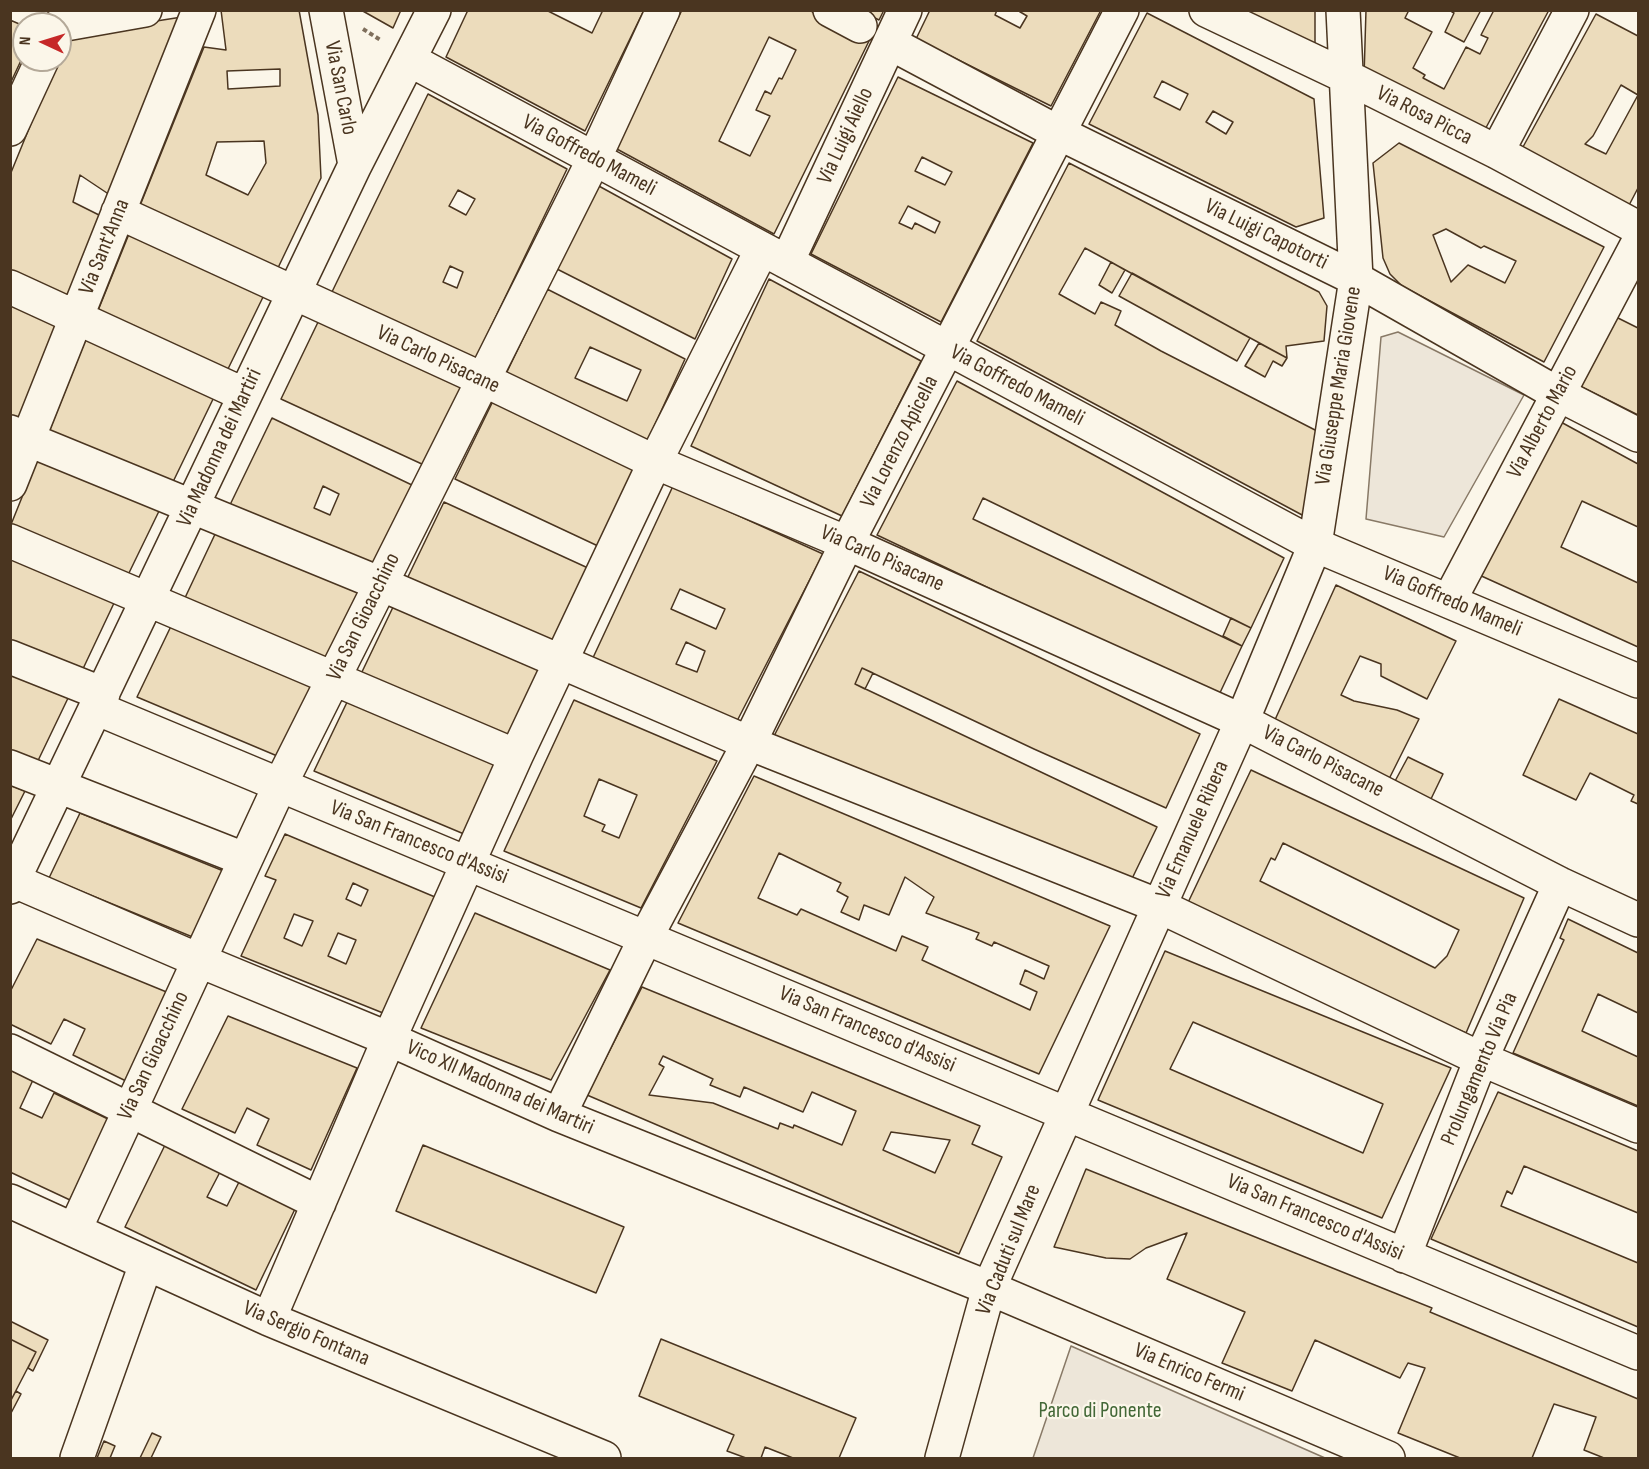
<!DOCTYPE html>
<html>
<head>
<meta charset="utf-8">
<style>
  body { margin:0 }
  #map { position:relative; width:1649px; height:1469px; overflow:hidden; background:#fbf6e9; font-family:"Sofia Sans Condensed",sans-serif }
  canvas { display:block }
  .frame { position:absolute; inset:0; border:12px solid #4a3520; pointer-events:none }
  .north { position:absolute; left:12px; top:12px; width:60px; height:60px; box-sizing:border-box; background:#fbf6e9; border:2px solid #b4a999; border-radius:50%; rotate:274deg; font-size:16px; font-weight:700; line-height:24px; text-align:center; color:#4a3520 }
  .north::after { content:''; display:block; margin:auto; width:21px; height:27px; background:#c62828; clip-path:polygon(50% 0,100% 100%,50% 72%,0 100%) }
</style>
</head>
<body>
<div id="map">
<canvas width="1649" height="1469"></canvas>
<div class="frame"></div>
<div class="north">N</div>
</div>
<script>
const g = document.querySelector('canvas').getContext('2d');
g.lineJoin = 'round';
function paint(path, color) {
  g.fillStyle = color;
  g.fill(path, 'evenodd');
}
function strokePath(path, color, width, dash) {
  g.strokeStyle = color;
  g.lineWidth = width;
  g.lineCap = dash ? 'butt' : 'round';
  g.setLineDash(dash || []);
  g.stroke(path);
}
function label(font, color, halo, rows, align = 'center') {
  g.font = font + ' "Sofia Sans Condensed",sans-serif';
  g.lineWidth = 4.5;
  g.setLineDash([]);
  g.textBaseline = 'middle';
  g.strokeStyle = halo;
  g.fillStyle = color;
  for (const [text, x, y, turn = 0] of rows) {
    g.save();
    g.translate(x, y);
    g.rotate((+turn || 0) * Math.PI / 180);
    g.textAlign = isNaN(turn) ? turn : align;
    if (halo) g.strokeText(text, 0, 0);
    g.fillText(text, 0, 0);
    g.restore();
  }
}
const green = new Path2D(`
  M1398,332l126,63 -80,142 -78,-18 15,-182z
  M1071,1346l254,112h-292z`);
paint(green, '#ede6d9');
strokePath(green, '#887966', 1.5);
const building = new Path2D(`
  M221,10h78l19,105 3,63 -45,94 -137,-64 65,-161 22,3zM280,69v17l-52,3 -1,-18zM264,141l2,22 -18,32 -42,-20 11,-33z
  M361,10h40l-8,18z
  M468,10h78l46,23 10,-21 -4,-2h46l-59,121 -139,-74z
  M682,10h127l60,31 -95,193 -159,-86zM769,37l27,13 -14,29 -3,-1 -8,16 -6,-3 -9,19 14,6 -20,40 -31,-15z
  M859,10h25l-5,10z
  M930,10h67l-2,5 25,13 7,-12 -10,-6h84l-50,96 -135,-67z
  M1236,10h79v40z
  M1366,10h43l-4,8 27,14 -19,36 12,7 -2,3 21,11 22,-42 14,7 8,-16 -7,-3 13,-25h55l-68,127 -117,-60z
  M1449,10h32l-17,32 -19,-10 9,-19z
  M1147,13l167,86 10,119 -28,9 -207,-103zM1162,81l26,13 -8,16 -26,-13zM1213,111l20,11 -7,12 -20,-12z
  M1596,14l42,22v152l-12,23 -108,-55zM1621,85l17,10 -32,59 -21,-10 8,-8z
  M182,17l-72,178 -30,-20 -7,27 28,14 -33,84 -58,-27v-98l47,-115h3v-7l7,-18z
  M10,20l14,6v28l-14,30z
  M898,77l135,66 -92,179 -130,-68zM922,157l30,15 -7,13 -30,-14zM908,206l32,16 -5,11 -20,-10 -3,6 -13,-6z
  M428,94l139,75 -94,195 -143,-68zM458,190l17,9 -9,16 -17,-9zM450,266l13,6 -6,16 -14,-6z
  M1399,143l205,104 -60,115 -142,-76 -12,-12 -7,-16 -10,-95zM1446,229l35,19 3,-2 32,15 -11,22 -37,-18 -17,17 -18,-47z
  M1069,163l250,129 8,14 -3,35 -38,5 1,12 -202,-110 -26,46 36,20 6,-12 20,9 -6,14 46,26 156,80 -13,85 -327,-175z
  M597,185l135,74 -37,80 -138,-70z
  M131,229l134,64 -39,80 -129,-60z
  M1111,262l14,8 -13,23 -13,-8z
  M1132,273l118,65 -13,23 -118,-65z
  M769,279l152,82 -79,155 -151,-70z
  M547,289l138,70 -39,85 -142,-66zM590,347l51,23 -14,31 -52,-23z
  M10,302l49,20 -41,100 -8,-3z
  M1614,316l24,12v87l-60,-30z
  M320,318l144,65 -40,82 -143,-66z
  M87,336l129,57 -45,93 -123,-52z
  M1259,343l28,15 -5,8 -9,-5 -8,16 -20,-11z
  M957,381l327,177 -33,70 -268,-130 -10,21 269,127 -24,51 -341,-162z
  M494,399l141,68 -37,79 -143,-67z
  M272,418l142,68 -42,85 -144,-62zM323,486l16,8 -9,21 -16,-7z
  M1559,421l79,43v63l-56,-26 -21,46 77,36v64l-161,-73z
  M39,455l122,52 -34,70 -117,-50z
  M673,486l150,68 -87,169 -145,-61zM680,589l45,20 -9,20 -45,-20zM686,642l19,9 -8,21 -21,-8z
  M444,502l144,66 -36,77 -147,-62z
  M217,530l146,60 -34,72 -146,-60z
  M10,556l105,45 -34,72 -71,-27z
  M859,571l341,163 -34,74 -132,-59 -172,-81 -7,16 302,143 -30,62 -354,-151z
  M1336,585l120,56 -29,58 -46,-23v-12l-21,-8 -19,39 13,6 43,9 22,9 -30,60 -115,-57z
  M395,603l148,62 -34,73 -149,-62z
  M1231,618l20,10 -9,18 -19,-10z
  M173,622l145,62 -36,74 -145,-61z
  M862,668l11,5 -8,16 -10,-5z
  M10,670l60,24 -36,75 -24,-10z
  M350,696l149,62 -35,76 -150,-63z
  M1559,699l79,35v70l-7,-3 3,-6 -44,-22 -14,27 -53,-25z
  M574,700l143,61 -76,147 -137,-57zM599,779l38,16 -18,43 -17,-7 3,-6 -21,-9z
  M1408,757l35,17 -13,27 -36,-18z
  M1251,770l273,128 -58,135 -282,-122zM1283,843l176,87 -12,26 -12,12 -175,-87 11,-23 4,2z
  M754,776l356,150 -71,148 -361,-151zM779,853l62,30 -4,8 11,6 -7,15 18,8 5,-15 25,10 16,-38 29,20 -8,16 53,20 -3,6 16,7 2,-4 55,24 -5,13 -19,-9 -5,14 17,8 -7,18 -108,-50 6,-13 -26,-11 -6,15 -95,-42 -4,6 -39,-17z
  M10,785l15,6 -15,30z
  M80,813l146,59 -31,66 -146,-60z
  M285,834l150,63 -47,118 -147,-59 35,-76 -11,-4zM353,883l15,7 -7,16 -15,-7zM294,914l19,7 -11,25 -18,-8zM338,933l18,7 -10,24 -18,-8z
  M475,913l135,57 -59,110 -130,-52z
  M1568,919l70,34v60l-40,-19 -16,37 56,26v49l-125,-53 51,-113 -4,-2z
  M37,939l132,54 -43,88 -53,-26 12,-26 -21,-10 -13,25 -41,-20v-32z
  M1165,951l286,117 -69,150 -284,-118zM1193,1022l190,82 -20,49 -193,-84z
  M642,987l338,139 -8,18 30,13 -43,97 -372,-159zM663,1056l50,23 -3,6 30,12 4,-10 59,25 9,-20 44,19 -14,34 -48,-20 -1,3 -13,-5 -2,6 -65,-26 -64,-8 15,-28 -5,-3zM891,1132l59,8 -15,33 -52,-23z
  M228,1016l129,52 -46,102 -54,-25 12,-26 -22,-11 -12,25 -53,-24z
  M10,1070l23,10 -13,28 22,10 12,-25 54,26 -38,81 -60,-28z
  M1498,1092l140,59v62l-114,-47 -12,28 -5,-3 -6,15 137,57v64l-207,-88z
  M165,1145l55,27 -13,25 20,9 12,-24 56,27 -39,81 -131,-63z
  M423,1145l201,82 -28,66 -200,-82z
  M1086,1169l346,139 -2,4 208,87v59h-34l-20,-8 12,-33 -42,-13 -22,54h-72l-62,-25 27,-65 -17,-5 -8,15 -85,-38 -23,51 -70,-28 23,-51 -78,-33 20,-46 -41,15 -16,11 -24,-1 -52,-11z
  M10,1321l38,19 -15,31 -5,-3 8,-16 -26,-13z
  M10,1339l26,13 -26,50z
  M661,1339l195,79 -17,40h-46l-28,-11 -4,11h-15l-19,-7 7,-16 -95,-39z
  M16,1391l5,3 -11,21v-13z
  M152,1433l9,4 -10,21h-11z
  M104,1441l11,5 -5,12h-13z`);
paint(building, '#ecdcbc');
strokePath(building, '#4a3520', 1.5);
const minor = new Path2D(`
  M326,10l29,155
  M830,10l30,16
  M1206,10l139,66 152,76 141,76
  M60,25l85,-15
  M890,43l169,90 297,146 202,115 80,41
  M410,60l905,485 323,136
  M10,129l32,-69
  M1497,152l75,-142
  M118,212l364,167 173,83 192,81 395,178 318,163 78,36
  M787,262l118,-252
  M10,287l235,108
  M10,432l371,152 368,159 410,163 322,153 157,67
  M10,484l189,-474
  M10,541l506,215
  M1449,601l189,-358
  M10,657l93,37
  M96,708l1542,645
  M10,767l234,92
  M10,879l188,81 191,79 170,76 430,173 399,170
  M10,887l345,-722 79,-155
  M10,1051l309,152
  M559,1115l87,-178 103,-194 98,-200 275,-533
  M10,1201l259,118 335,139
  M75,1229l205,-444 314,-626 69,-149
  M1404,1256l77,-197 79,-175
  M269,1319l120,-280 127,-283 139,-294 107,-213
  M77,1458l69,-194
  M942,1458l47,-170 253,-567 73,-176 41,-266 -13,-269`);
strokePath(minor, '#4a3520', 36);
strokePath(new Path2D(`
  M363,29l19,12`), '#7f6f5c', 4, [4.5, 3]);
strokePath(minor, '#fbf6e9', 33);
label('22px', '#4a3520', '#fbf6e9', [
  ["Via San Carlo",340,88,79],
  ["Via Rosa Picca",1424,116,27],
  ["Via Luigi Aiello",846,136,-65],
  ["Via Goffredo Mameli",589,156,28],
  ["Via Luigi Capotorti",1266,235,26],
  ["Via Sant'Anna",105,247,-68],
  ["Via Carlo Pisacane",438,360,25],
  ["Via Goffredo Mameli",1017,386,28],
  ["Via Giuseppe Maria Giovene",1339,386,-81],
  ["Via Alberto Mario",1543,422,-62],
  ["Via Lorenzo Apicella",900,442,-63],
  ["Via Madonna dei Martiri",220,448,-65],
  ["Via Carlo Pisacane",882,559,24],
  ["Via Goffredo Mameli",1452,602,23],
  ["Via San Gioacchino",364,617,-64],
  ["Via Carlo Pisacane",1323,762,27],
  ["Via Emanuele Ribera",1193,830,-66],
  ["Via San Francesco d'Assisi",419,843,22],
  ["Via San Francesco d'Assisi",867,1030,23],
  ["Via San Gioacchino",154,1056,-65],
  ["Prolungamento Via Pia",1480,1069,-67],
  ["Vico XII Madonna dei Martiri",500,1088,24],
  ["Via San Francesco d'Assisi",1315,1218,23],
  ["Via Caduti sul Mare",1009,1250,-68],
  ["Via Sergio Fontana",306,1334,23],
  ["Via Enrico Fermi",1189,1373,23]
]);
label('22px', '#436837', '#fbf6e9', [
  ["Parco di Ponente",1100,1411]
]);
</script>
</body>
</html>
